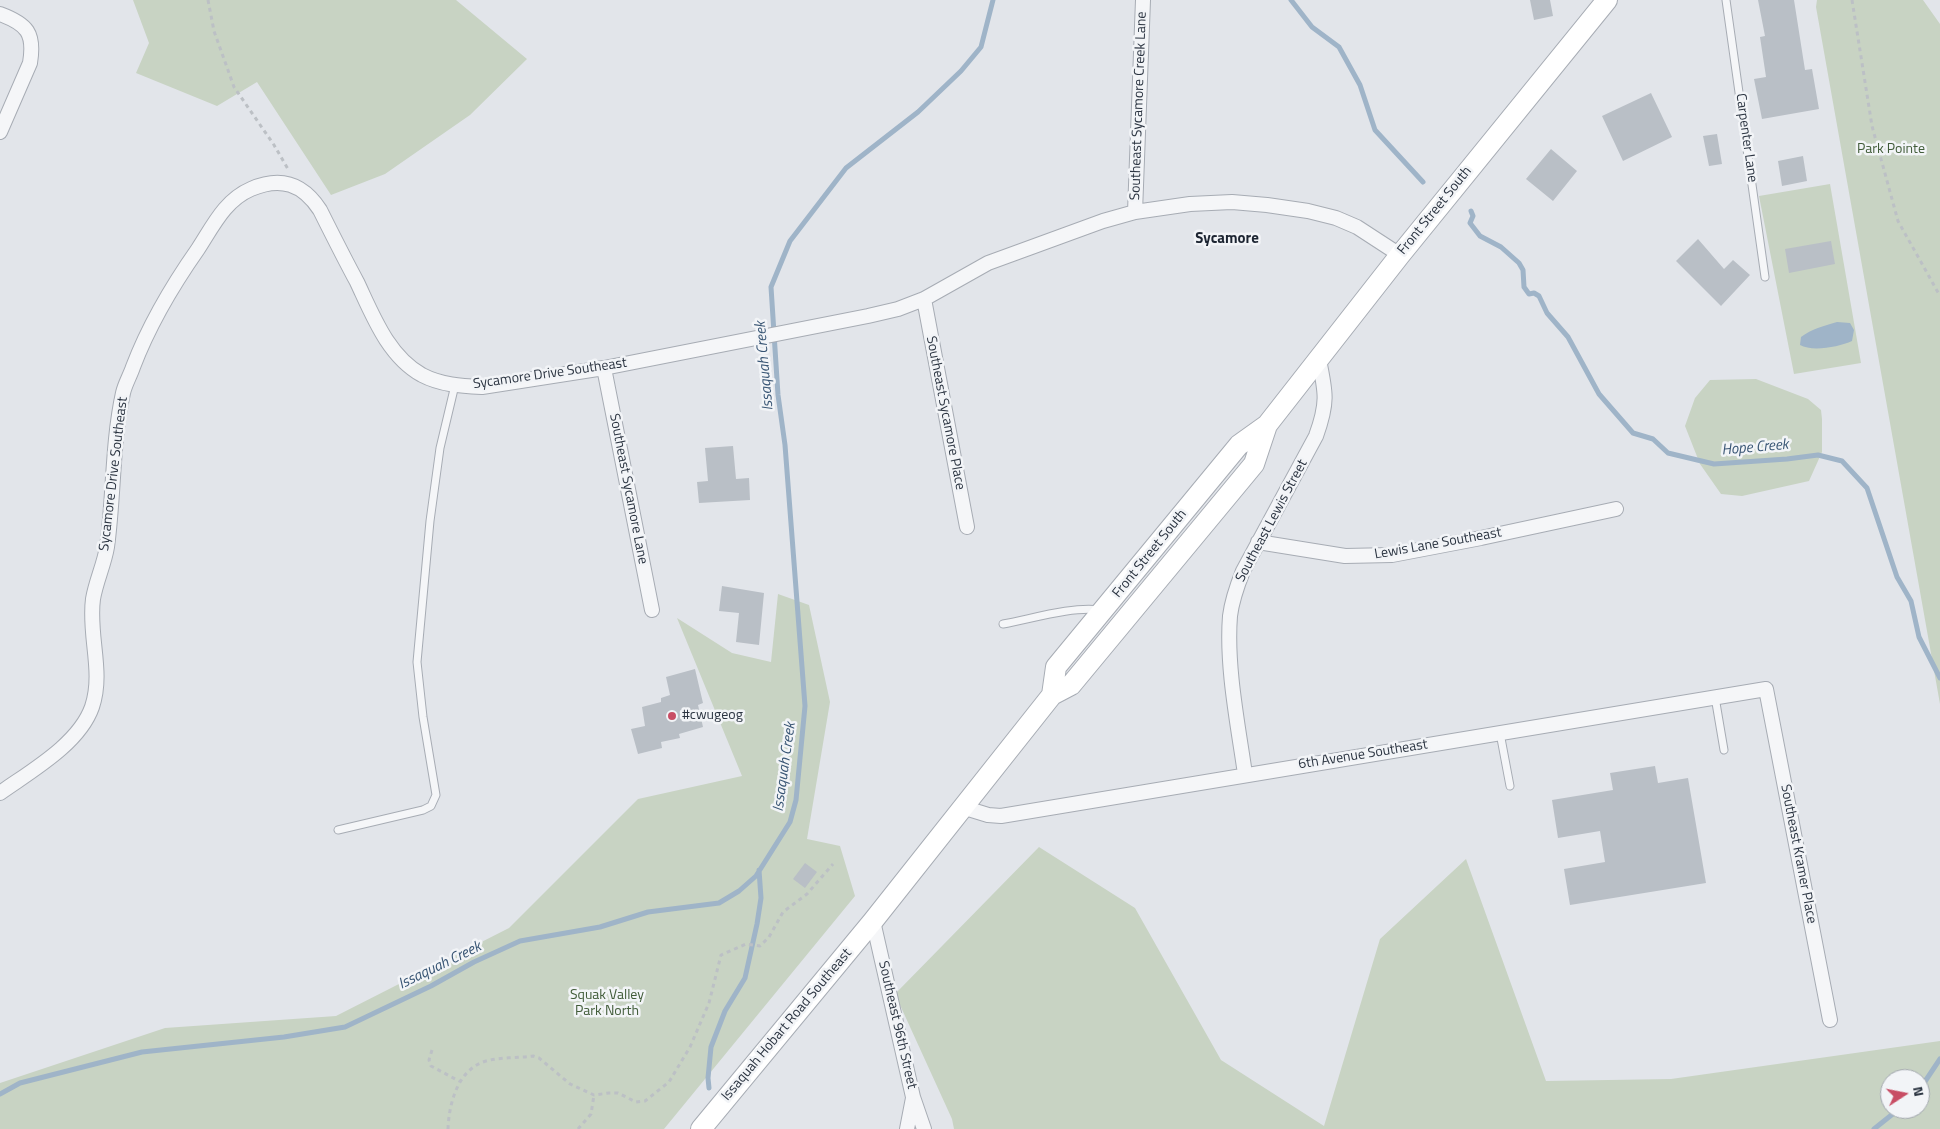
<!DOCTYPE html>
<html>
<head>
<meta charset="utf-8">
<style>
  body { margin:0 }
  #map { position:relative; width:1940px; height:1129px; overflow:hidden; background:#e2e5ea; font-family:"Titillium Web",sans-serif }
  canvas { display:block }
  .north { position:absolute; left:1880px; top:1069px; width:50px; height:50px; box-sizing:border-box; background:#f2f4f7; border:1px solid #a2a7ae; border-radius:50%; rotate:79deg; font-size:14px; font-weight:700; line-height:20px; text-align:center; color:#2b3441 }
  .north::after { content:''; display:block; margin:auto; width:18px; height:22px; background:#c84d64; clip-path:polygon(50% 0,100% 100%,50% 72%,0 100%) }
</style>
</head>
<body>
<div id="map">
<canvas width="1940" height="1129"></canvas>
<div class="north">N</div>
</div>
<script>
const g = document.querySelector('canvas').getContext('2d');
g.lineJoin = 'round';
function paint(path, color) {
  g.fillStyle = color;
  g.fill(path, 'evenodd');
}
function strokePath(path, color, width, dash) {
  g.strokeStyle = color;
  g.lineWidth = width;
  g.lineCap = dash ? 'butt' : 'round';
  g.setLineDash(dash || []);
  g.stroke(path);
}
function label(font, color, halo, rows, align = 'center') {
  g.font = font + ' "Titillium Web",sans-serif';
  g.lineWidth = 5;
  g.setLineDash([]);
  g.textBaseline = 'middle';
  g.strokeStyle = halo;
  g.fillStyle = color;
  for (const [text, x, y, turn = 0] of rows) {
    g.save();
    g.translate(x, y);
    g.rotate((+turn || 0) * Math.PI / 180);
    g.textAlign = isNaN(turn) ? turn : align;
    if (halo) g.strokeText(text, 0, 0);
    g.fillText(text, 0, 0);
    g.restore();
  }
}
paint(new Path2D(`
  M133,0h323l71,59 -57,56 -85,59 -54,21 -74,-113 -40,24 -81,-33 13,-30z
  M1817,0h106l17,24v680l-124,-697z
  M1830,184l31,179 -67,11 -35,-178z
  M1756,379l52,20 13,11 1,9v33l-13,29 -67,15 -21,-2 -21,-30 -15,-38 10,-28 15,-18z
  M778,594l31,11 21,97 -23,137 33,7 15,50 -191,233h-664v-46l165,-55 171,-12 173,-88 129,-129 104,-23 -65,-158 55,35 39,9z
  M1039,847l96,61 86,152 103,66 56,-187 86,-80 80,222 125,-2 269,-38v88h-986l-2,-10 -57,-125zM1890,1079h30v30h-30z`), '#c8d3c3');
paint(new Path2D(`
  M1837,322l13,1 4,7 -2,11c-13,6 -40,11 -52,4l1,-8c11,-8 22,-11 36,-15z`), '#9fb4c8');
strokePath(new Path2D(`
  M1291,0l21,27 27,20 21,38 15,45 48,52
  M1471,211l2,5 -3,7 10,13 21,11 18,16 4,7 1,17 5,7 5,-1 5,3 8,17 21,24 31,57 34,39 20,6 15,14 46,11 73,-5 31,-4 24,6 25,27 30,89 14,24 8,36 21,41
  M709,1088l-1,-10 3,-31 14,-36 20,-33 12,-54 4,-26 -2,-28
  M1920,1089l20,-30
  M0,1094l20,-11 122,-31 142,-15 61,-10 86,-41 43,-24 46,-21 80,-14 48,-15 71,-9 20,-12 17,-15 34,-54 6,-22 9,-94 -20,-261 -7,-50 -7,-108 19,-46 56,-73 72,-56 43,-41 20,-24 12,-47
  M1874,1129l25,-20`), '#9fb4c8', 5);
paint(new Path2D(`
  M1530,0h20l3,16 -19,4z
  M1758,0h36l11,70 7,-1 7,40 -57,10 -8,-40 12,-2 -6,-40 5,-1z
  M1651,93l21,44 -49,24 -21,-45z
  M1717,134l5,30 -13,2 -6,-30z
  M1551,149l26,22 -24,30 -27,-22z
  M1803,156l4,25 -25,5 -4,-25z
  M1698,239l26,30 9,-9 17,15 -29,31 -45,-45z
  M1831,241l4,23 -46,9 -4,-24z
  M733,446l3,33 13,-1 1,22 -51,3 -2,-21 11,-1 -3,-33z
  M722,586l42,7 -5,52 -23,-3 3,-29 -20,-2z
  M695,669l8,34 -5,2 5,22 -24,7 1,4 -19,4 1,6 -24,6 -7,-25 14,-3 -3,-19 19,-5v-4l9,-3 -4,-18z
  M1655,766l3,17 30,-5 18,105 -136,22 -6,-36 41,-7 -5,-31 -42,7 -6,-38 61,-10 -3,-17z
  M805,863l12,9 -12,16 -12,-9z`), '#b9bfc6');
const service = new Path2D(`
  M1726,0l39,277
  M1003,624c28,-5 69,-18 97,-14
  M1715,697l9,53
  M1500,733l10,53
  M338,830l85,-20 8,-4 5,-11 -13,-78 -6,-55 13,-141 10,-73 15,-63`);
const minor = new Path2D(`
  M0,14c27,10 35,19 30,49l-30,69
  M1135,212l8,-212
  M924,299l43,228
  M604,368l48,242
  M1258,542l87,14 47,-1 89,-17 135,-29
  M1245,774c-7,-49 -19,-108 -15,-158 2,-16 7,-30 13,-45l73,-135c12,-33 10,-43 3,-76
  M0,793c31,-22 79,-49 92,-86 12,-35 -4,-72 1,-108 3,-18 11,-34 14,-52 7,-51 5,-104 16,-154 2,-9 7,-17 10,-26 16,-42 39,-81 65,-118 15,-23 27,-49 53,-60 30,-13 52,-5 69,21 12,24 24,48 37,72 16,34 31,74 65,93 19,10 40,11 60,12l122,-19 264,-52 30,-7 26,-10 64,-36 115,-42 32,-9 55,-8 42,-2 35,3 41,6 28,7 21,9 43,28
  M962,807l26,8 13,1 765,-127 64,331
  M873,921l40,176 11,32
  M907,1129l6,-31`);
const secondary = new Path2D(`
  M1052,695l4,-28 183,-222 28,-20 133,-170 207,-255
  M701,1129l172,-208 179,-226 19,-10 183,-221 13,-39`);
strokePath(service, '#a7acb4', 9);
strokePath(minor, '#a7acb4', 16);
strokePath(secondary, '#a7acb4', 22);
strokePath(new Path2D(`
  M208,0l6,31 20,56 40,58 14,24
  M1852,0l20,126 26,95 42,75
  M432,1050l-3,10 2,6 28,15
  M448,1129c1,-26 10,-60 38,-68 15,-4 32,-3 47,-5l6,2 31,26 24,11 15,-2h9l18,9 9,-1 24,-19 21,-35 19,-44 12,-48 25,-11 14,2 9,-9 14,-25 24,-18 26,-30
  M578,1129l13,-15 3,-19`), '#bcc0c5', 3, [4, 4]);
strokePath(service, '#f5f6f8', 7);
strokePath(minor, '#f5f6f8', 14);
strokePath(secondary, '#fff', 20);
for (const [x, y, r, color] of [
  [672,716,5,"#c84d64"]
]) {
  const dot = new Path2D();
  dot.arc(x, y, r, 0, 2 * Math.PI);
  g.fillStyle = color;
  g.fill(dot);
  strokePath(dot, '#f2f4f7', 2);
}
label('14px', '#2b3441', '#f2f4f7', [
  ["Southeast Sycamore Creek Lane",1139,106,-88],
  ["Carpenter Lane",1746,138,82],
  ["Front Street South",1435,211,-51],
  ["Sycamore Drive Southeast",550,374,-8],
  ["Southeast Sycamore Place",945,413,79],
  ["Sycamore Drive Southeast",114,474,-83],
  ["Southeast Sycamore Lane",628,489,79],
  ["Southeast Lewis Street",1272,521,-62],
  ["Lewis Lane Southeast",1438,544,-10],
  ["Front Street South",1150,554,-51],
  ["6th Avenue Southeast",1363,755,-9],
  ["Southeast Kramer Place",1798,854,79],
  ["Issaquah Hobart Road Southeast",787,1025,-50],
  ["Southeast 96th Street",897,1025,77]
]);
label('14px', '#415c39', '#f2f4f7', [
  ["Park Pointe",1891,150],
  ["Squak Valley",607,996],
  ["Park North",607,1012]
]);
label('14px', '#2b3441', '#f2f4f7', [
  ["#cwugeog",682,716]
], 'left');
label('bold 15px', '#1d2532', '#f2f4f7', [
  ["Sycamore",1227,239]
]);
label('italic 15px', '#375473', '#f2f4f7', [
  ["Issaquah Creek",765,366,-95],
  ["Hope Creek",1755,448,-5],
  ["Issaquah Creek",785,767,-82],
  ["Issaquah Creek",440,966,-26]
]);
</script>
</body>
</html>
